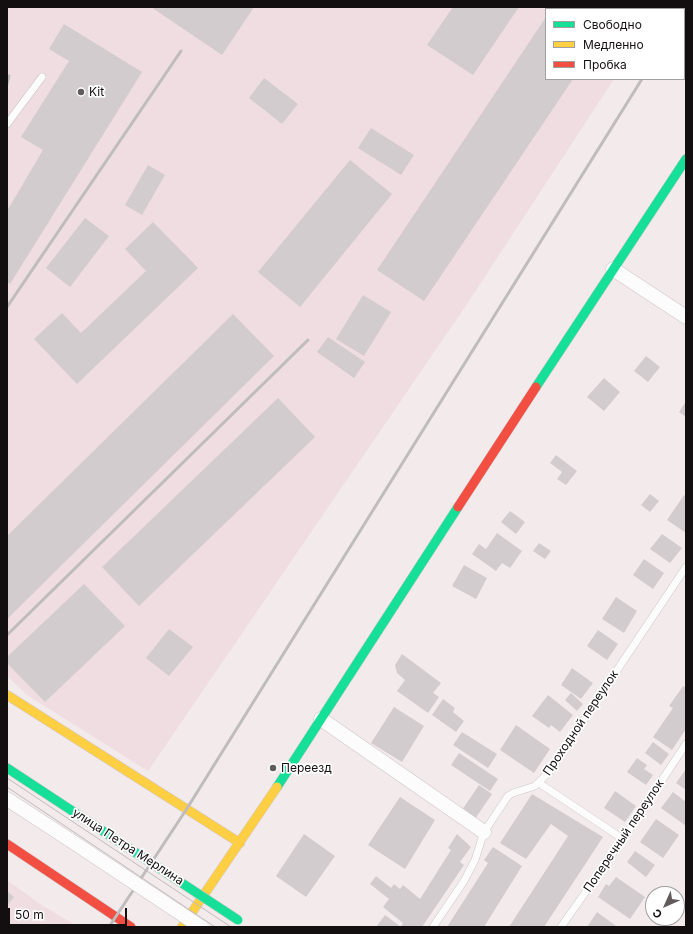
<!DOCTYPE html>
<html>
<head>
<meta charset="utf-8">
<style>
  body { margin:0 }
  #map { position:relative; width:693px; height:934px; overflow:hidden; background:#f3eaec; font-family:Inter,sans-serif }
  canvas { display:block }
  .frame { position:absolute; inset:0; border:8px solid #130e0f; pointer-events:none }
  .legend { position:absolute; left:545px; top:8px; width:140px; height:72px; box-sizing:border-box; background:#fff; border:1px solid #a19f9f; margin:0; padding:5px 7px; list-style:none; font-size:12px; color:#130e0f }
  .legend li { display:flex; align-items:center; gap:8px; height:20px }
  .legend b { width:20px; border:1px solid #a19f9f }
  .north { position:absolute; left:645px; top:886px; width:40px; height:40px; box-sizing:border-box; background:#fff; border:1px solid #a19f9f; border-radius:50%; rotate:225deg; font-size:11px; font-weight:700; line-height:16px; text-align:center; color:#130e0f }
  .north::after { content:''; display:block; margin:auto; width:14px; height:18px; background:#615b5c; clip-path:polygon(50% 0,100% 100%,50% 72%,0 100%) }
  .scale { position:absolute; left:8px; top:908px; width:119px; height:18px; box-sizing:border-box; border:2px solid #130e0f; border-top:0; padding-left:5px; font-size:12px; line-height:14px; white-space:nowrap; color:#130e0f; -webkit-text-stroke:3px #fff; paint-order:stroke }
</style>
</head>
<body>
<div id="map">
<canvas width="693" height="934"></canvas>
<div class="frame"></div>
<ul class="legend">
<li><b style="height:5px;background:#16e098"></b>Свободно</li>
<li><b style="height:5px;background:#ffcf43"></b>Медленно</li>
<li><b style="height:5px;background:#f24e42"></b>Пробка</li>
</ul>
<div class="north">С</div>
<div class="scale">50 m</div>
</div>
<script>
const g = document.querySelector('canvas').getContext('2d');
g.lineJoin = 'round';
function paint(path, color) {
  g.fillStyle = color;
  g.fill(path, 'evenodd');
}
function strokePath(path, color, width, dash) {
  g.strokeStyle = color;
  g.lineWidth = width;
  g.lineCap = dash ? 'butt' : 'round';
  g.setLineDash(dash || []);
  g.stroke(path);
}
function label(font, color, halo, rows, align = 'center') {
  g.font = font + ' Inter,sans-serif';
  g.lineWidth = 3.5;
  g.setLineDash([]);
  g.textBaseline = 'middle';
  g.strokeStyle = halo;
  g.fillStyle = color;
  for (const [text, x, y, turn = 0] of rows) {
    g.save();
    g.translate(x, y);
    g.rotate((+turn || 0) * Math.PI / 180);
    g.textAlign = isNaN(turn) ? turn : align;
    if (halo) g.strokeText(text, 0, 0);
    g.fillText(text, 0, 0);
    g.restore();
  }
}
paint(new Path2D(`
  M7,7h654l-1,2h-114v70h68l-145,222 -321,470 -121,-76 -20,-19z
  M7,880l33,24 32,19 -3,4h-62z`), '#efdde1');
paint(new Path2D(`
  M151,7h103l-32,48z
  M453,7h66l-46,68 -46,-30z
  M553,7h68l-2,2h-68z
  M546,17v62h27l-149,222 -47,-31z
  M64,24l78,48 -132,212 -3,-2v-71l36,-61 -22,-13 48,-76 -20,-12z
  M264,78l34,26 -16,20 -33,-26z
  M371,128l43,27 -13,20 -43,-27z
  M350,160l42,34 -92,113 -42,-35z
  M148,165l17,10 -23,40 -17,-10z
  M85,218l24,18 -39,51 -24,-19z
  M153,222l45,46 -121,116 -43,-45 28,-26 19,20 65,-62 -21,-22z
  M363,295l28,17 -27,44 -28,-17z
  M233,314l41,42 -267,263v-83z
  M328,337l37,25 -11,16 -37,-26z
  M646,356l14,11 -12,15 -14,-11z
  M604,378l16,14 -16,19 -17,-14z
  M278,398l37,39 -176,169 -37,-39z
  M686,401v16l-7,-5z
  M556,455l21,16 -11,14 -9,-6 5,-7 -12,-9z
  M650,494l9,7 -9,11 -9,-7z
  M684,495l2,2v36l-19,-13z
  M510,511l15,11 -9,12 -15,-12z
  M497,533l25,18 -12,17 -8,-5 -6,8 -24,-17 7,-10 7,5z
  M662,534l20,14 -12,15 -20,-14z
  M539,543l12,8 -6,8 -12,-8z
  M644,559l20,14 -11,16 -20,-14z
  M464,565l23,13 -11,21 -24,-13z
  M84,584l41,42 -80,76 -38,-39v-6z
  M616,597l21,14 -13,22 -22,-14z
  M169,629l24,18 -24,29 -23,-18z
  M598,630l20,14 -11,16 -20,-14z
  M402,654l39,29 -8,10 6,4 -11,16 -31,-22 8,-11 -8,-7 -2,-8z
  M572,668l21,15 -12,16 -20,-14z
  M683,686l3,2v41l-14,21 -19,-13 20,-29 -4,-2z
  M571,693l12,11 -6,7 -12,-11z
  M548,695l25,20 -13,17 -9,-7 -2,3 -17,-12z
  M443,699l12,9 -2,4 11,9 -8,11 -24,-17z
  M394,707l30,19 -22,36 -31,-19z
  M516,725l34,24 -16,24 -34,-23z
  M462,732l35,22 -9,14 -35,-23z
  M653,742l16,12 -8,11 -16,-12z
  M459,753l39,26 -8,12 -39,-26z
  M637,758l10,7 -3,4 9,6 -7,10 -19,-13z
  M686,769v21l-10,-7z
  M479,785l13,9 -17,25 -13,-9z
  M615,791l21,15 -11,16 -21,-14z
  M673,792l13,10v24l-25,-18z
  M532,794l71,43 -59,90h-35l59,-91 -17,-12 -25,35 -26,-16z
  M400,797l35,23 -30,49 -37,-24z
  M656,819l23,16 -16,23 -23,-16z
  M304,834l31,22 -29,41 -30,-21z
  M457,834l14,13 -11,15 4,3 -42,62h-21l2,-4 -20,-16 6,-8 -19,-15 6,-8 15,12 3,-4 6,5 3,-4 17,14 31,-49 -3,-2z
  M493,847l29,19 -38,61h-37l41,-64 -4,-3z
  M635,851l20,14 -9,12 -19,-15z
  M616,877l29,20 -15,22 -32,-22 8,-13 3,2z
  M7,891l7,6 -7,9z
  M597,912l19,14v1h-29z
  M385,915l16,12h-25z`), '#d3ccce');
const lane = new Path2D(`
  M7,124l35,-47
  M539,783l84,56
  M433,927l31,-46 11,-21 9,-28 24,-36 5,-3 22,-7 14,-14 137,-205
  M561,927l62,-88 63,-95`);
const street = new Path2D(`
  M613,269l73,48
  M321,719l163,113
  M7,799l63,41`);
const fast = new Path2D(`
  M536,387l150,-228
  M7,768l76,50
  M277,787l181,-280`);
const slow = new Path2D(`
  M7,695l233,148
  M182,927l95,-140`);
const jam = new Path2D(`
  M458,507l78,-120
  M7,844l124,83`);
strokePath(lane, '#cdc6c8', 8);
strokePath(street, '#cdc6c8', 15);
strokePath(fast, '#cdc6c8', 10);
strokePath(slow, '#cdc6c8', 10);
strokePath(jam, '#cdc6c8', 10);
strokePath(lane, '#fdfcfc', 7);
strokePath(street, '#fdfcfc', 14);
strokePath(fast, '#16e098', 9);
strokePath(slow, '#ffcf43', 9);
strokePath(jam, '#f24e42', 9);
strokePath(new Path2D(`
  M7,778l224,149
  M7,787l208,140`), '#bebcbc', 1);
strokePath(new Path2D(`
  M684,9l1,-2
  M684,20l2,-3
  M7,84l2,-8
  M7,307l174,-256
  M7,635l301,-295
  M109,927l77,-117 456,-731`), '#bebcbc', 3);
const streetBridge = new Path2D(`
  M70,840l131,87`);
const fastBridge = new Path2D(`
  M83,818l155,102`);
strokePath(streetBridge, '#cdc6c8', 15, []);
strokePath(fastBridge, '#cdc6c8', 10, []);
strokePath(streetBridge, '#fdfcfc', 14);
strokePath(fastBridge, '#16e098', 9);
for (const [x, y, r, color] of [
  [81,92,4,"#615b5c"],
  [273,768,4,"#615b5c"]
]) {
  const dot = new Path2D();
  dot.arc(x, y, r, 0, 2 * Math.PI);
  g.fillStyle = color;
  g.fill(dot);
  strokePath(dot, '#fff', 1.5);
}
label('12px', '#130e0f', '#fff', [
  ["Kit",89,92],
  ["Переезд",281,768]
], 'left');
label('12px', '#130e0f', '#fff', [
  ["Проходной переулок",581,723,-56],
  ["Поперечный переулок",624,836,-56],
  ["улица Петра Мерлина",128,847,33]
]);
</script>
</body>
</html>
